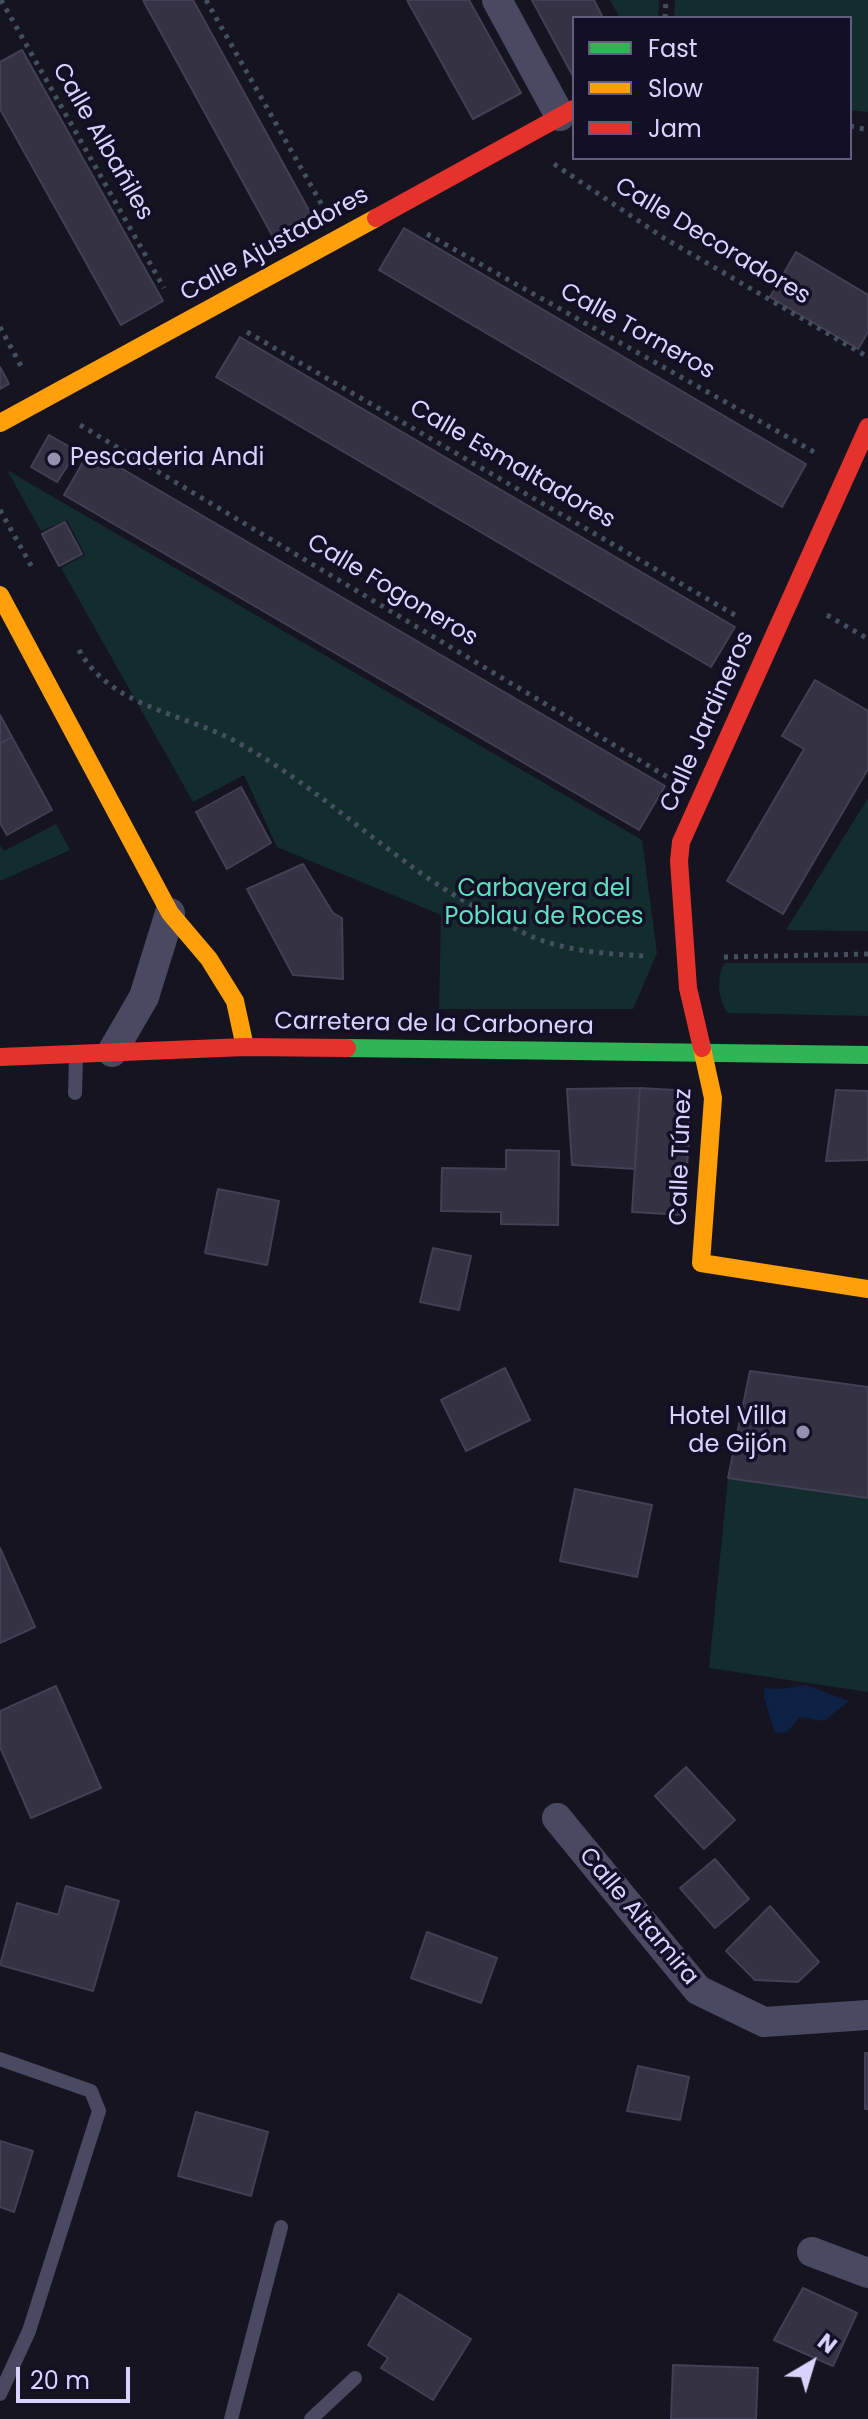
<!DOCTYPE html>
<html>
<head>
<meta charset="utf-8">
<style>
  body { margin:0 }
  #map { position:relative; width:868px; height:2419px; overflow:hidden; background:#161421; font-family:Poppins,sans-serif }
  canvas { display:block }
  .legend { position:absolute; left:572px; top:16px; width:280px; height:144px; box-sizing:border-box; background:#130f26; border:2px solid #625e7d; margin:0; padding:10px 14px; list-style:none; font-size:24px; color:#d9d4ff }
  .legend li { display:flex; align-items:center; gap:16px; height:40px }
  .legend b { width:40px; border:2px solid #625e7d }
  .north { position:absolute; left:772px; top:2323px; width:80px; height:80px; -webkit-text-stroke:6px #130f26; paint-order:stroke; rotate:38deg; font-size:22px; font-weight:700; line-height:32px; text-align:center; color:#d9d4ff }
  .north::after { content:''; display:block; margin:auto; width:28px; height:36px; background:#d9d4ff; clip-path:polygon(50% 0,100% 100%,50% 72%,0 100%) }
  .scale { position:absolute; left:16px; top:2367px; width:114px; height:36px; box-sizing:border-box; border:4px solid #d9d4ff; border-top:0; padding-left:10px; font-size:24px; line-height:28px; white-space:nowrap; color:#d9d4ff; -webkit-text-stroke:6px #130f26; paint-order:stroke }
</style>
</head>
<body>
<div id="map">
<canvas width="868" height="2419"></canvas>
<ul class="legend">
<li><b style="height:10px;background:#30b455"></b>Fast</li>
<li><b style="height:10px;background:#ff9f0a"></b>Slow</li>
<li><b style="height:10px;background:#e5322d"></b>Jam</li>
</ul>
<div class="north">N</div>
<div class="scale">20 m</div>
</div>
<script>
const g = document.querySelector('canvas').getContext('2d');
g.lineJoin = 'round';
function paint(path, color) {
  g.fillStyle = color;
  g.fill(path, 'evenodd');
}
function strokePath(path, color, width, dash) {
  g.strokeStyle = color;
  g.lineWidth = width;
  g.lineCap = dash ? 'butt' : 'round';
  g.setLineDash(dash || []);
  g.stroke(path);
}
function label(font, color, halo, rows, align = 'center') {
  g.font = font + ' Poppins,sans-serif';
  g.lineWidth = 7;
  g.setLineDash([]);
  g.textBaseline = 'middle';
  g.strokeStyle = halo;
  g.fillStyle = color;
  for (const [text, x, y, turn = 0] of rows) {
    g.save();
    g.translate(x, y);
    g.rotate((+turn || 0) * Math.PI / 180);
    g.textAlign = isNaN(turn) ? turn : align;
    if (halo) g.strokeText(text, 0, 0);
    g.fillText(text, 0, 0);
    g.restore();
  }
}
paint(new Path2D(`
  M610,0h49l-1,18h-38z
  M675,0h193v112l-18,-2v-92h-176z
  M7,470l635,370 15,113 -24,56h-194l2,-94 -164,-68 -33,-72 -51,27 -132,-234 24,-13 -18,-35 -26,11z
  M868,798v133l-82,-1z
  M56,824l14,26 -70,31v-36l4,6z
  M725,963h143v53l-140,-3c-10,-11 -12,-39 -3,-50z
  M728,1478l140,20v194l-159,-24z`), '#132c2d');
paint(new Path2D(`
  M806,1685l43,16 -25,20 -24,-4 -13,15 -12,1 -11,-36 1,-9 14,1z`), '#0d2144');
const building = new Path2D(`
  M143,0h50l118,214 -39,21z
  M407,0h62l52,93 -48,26z
  M532,0h62l9,18h-29v60z
  M22,50l141,251 -42,24 -121,-216v-47z
  M404,228l402,236 -24,43 -403,-237z
  M796,252l72,43v37l-10,17 -88,-52z
  M240,337l495,290 -24,40 -495,-290z
  M0,367l9,17 -9,5z
  M49,435l28,16 -20,31 -26,-15z
  M90,450l575,336 -26,44 -575,-335z
  M65,522l17,32 -23,12 -17,-32z
  M815,680l53,31v58l-85,145 -56,-33 77,-132 -22,-13z
  M0,715l12,22 -12,7z
  M12,737l40,73 -45,25 -7,-12v-79z
  M241,787l30,56 -44,26 -31,-57z
  M303,864l30,49 9,5 1,61 -50,-4 -46,-86z
  M640,1088l52,3 -8,124 -52,-3z
  M640,1088l-5,81 -63,-4 -5,-76z
  M836,1090l32,1v69l-42,1z
  M506,1150l53,1 -1,74 -57,-1v-12l-60,-1 1,-43 64,1z
  M218,1189l61,12 -12,64 -62,-12z
  M433,1248l38,8 -12,54 -39,-8z
  M505,1368l25,52 -64,31 -25,-51z
  M750,1371l118,16v111l-140,-20z
  M575,1489l77,16 -15,72 -77,-16z
  M0,1548l35,79 -35,16z
  M56,1686l45,102 -70,30 -31,-71v-36z
  M686,1767l49,53 -31,29 -49,-53z
  M715,1859l34,40 -34,29 -35,-40z
  M66,1886l53,15 -26,90 -93,-26 17,-62 41,12z
  M770,1906l49,56 -21,20 -43,-2 -29,-29z
  M427,1932l70,26 -16,45 -70,-25z
  M865,2053h3v56h-3z
  M638,2066l51,11 -9,43 -53,-9z
  M196,2112l72,20 -17,64 -73,-20z
  M0,2141l33,10 -19,61 -14,-5z
  M803,2288l54,25 -24,53 -59,-26z
  M399,2294l72,45 -38,61 -52,-32 7,-10 -20,-13z
  M673,2365l85,3 -2,51h-85z`);
paint(building, '#343243');
strokePath(building, '#433f54', 2);
strokePath(new Path2D(`
  M1,0l163,288
  M206,0l116,205
  M665,18l1,-18
  M850,126l18,4
  M554,164l110,74 204,119
  M427,234l389,219
  M0,327l21,39
  M247,332l493,286
  M80,425l589,353
  M0,510l33,59
  M827,615l41,24
  M79,650c31,56 102,63 154,90 64,34 116,81 174,123 34,26 76,50 115,69 37,19 84,22 124,24
  M724,957l144,-3`), '#44505f', 5, [4, 6]);
strokePath(new Path2D(`
  M75,1093l1,-36
  M0,2059l91,32 8,20 -70,220 -29,63
  M231,2419l50,-192
  M311,2419l44,-41`), '#4a4962', 14);
strokePath(new Path2D(`
  M497,0l63,116
  M112,1052l32,-55 26,-84
  M557,1818l141,172 66,32 104,-7
  M812,2252l56,21`), '#4a4962', 30);
strokePath(new Path2D(`
  M347,1048l521,7`), '#30b455', 18);
strokePath(new Path2D(`
  M0,423l376,-205
  M0,595l170,318 39,46 26,42 10,46
  M702,1048l11,50 -12,165 167,26`), '#ff9f0a', 18);
strokePath(new Path2D(`
  M376,218l198,-109
  M702,1048l-14,-60 -9,-127 2,-19 187,-415
  M0,1057l245,-10 102,1`), '#e5322d', 18);
for (const [x, y, r, color] of [
  [54,459,8,"#9591b1"],
  [803,1432,8,"#9591b1"]
]) {
  const dot = new Path2D();
  dot.arc(x, y, r, 0, 2 * Math.PI);
  g.fillStyle = color;
  g.fill(dot);
  strokePath(dot, '#130f26', 3);
}
label('24px', '#d9d4ff', '#130f26', [
  ["Calle Albañiles",102,142,60],
  ["Calle Decoradores",712,242,31],
  ["Calle Ajustadores",275,245,-29],
  ["Calle Torneros",637,332,29],
  ["Calle Esmaltadores",512,465,30],
  ["Calle Fogoneros",392,591,31],
  ["Calle Jardineros",708,722,-66],
  ["Carretera de la Carbonera",434,1025,1],
  ["Calle Túnez",682,1157,-88],
  ["Calle Altamira",638,1917,50]
]);
label('24px', '#d9d4ff', '#130f26', [
  ["Pescaderia Andi",70,459],
  ["Hotel Villa",787,1418,"right"],
  ["de Gijón",787,1446,"right"]
], 'left');
label('24px', '#5fe0c0', '#130f26', [
  ["Carbayera del",544,890],
  ["Poblau de Roces",544,918]
]);
</script>
</body>
</html>
